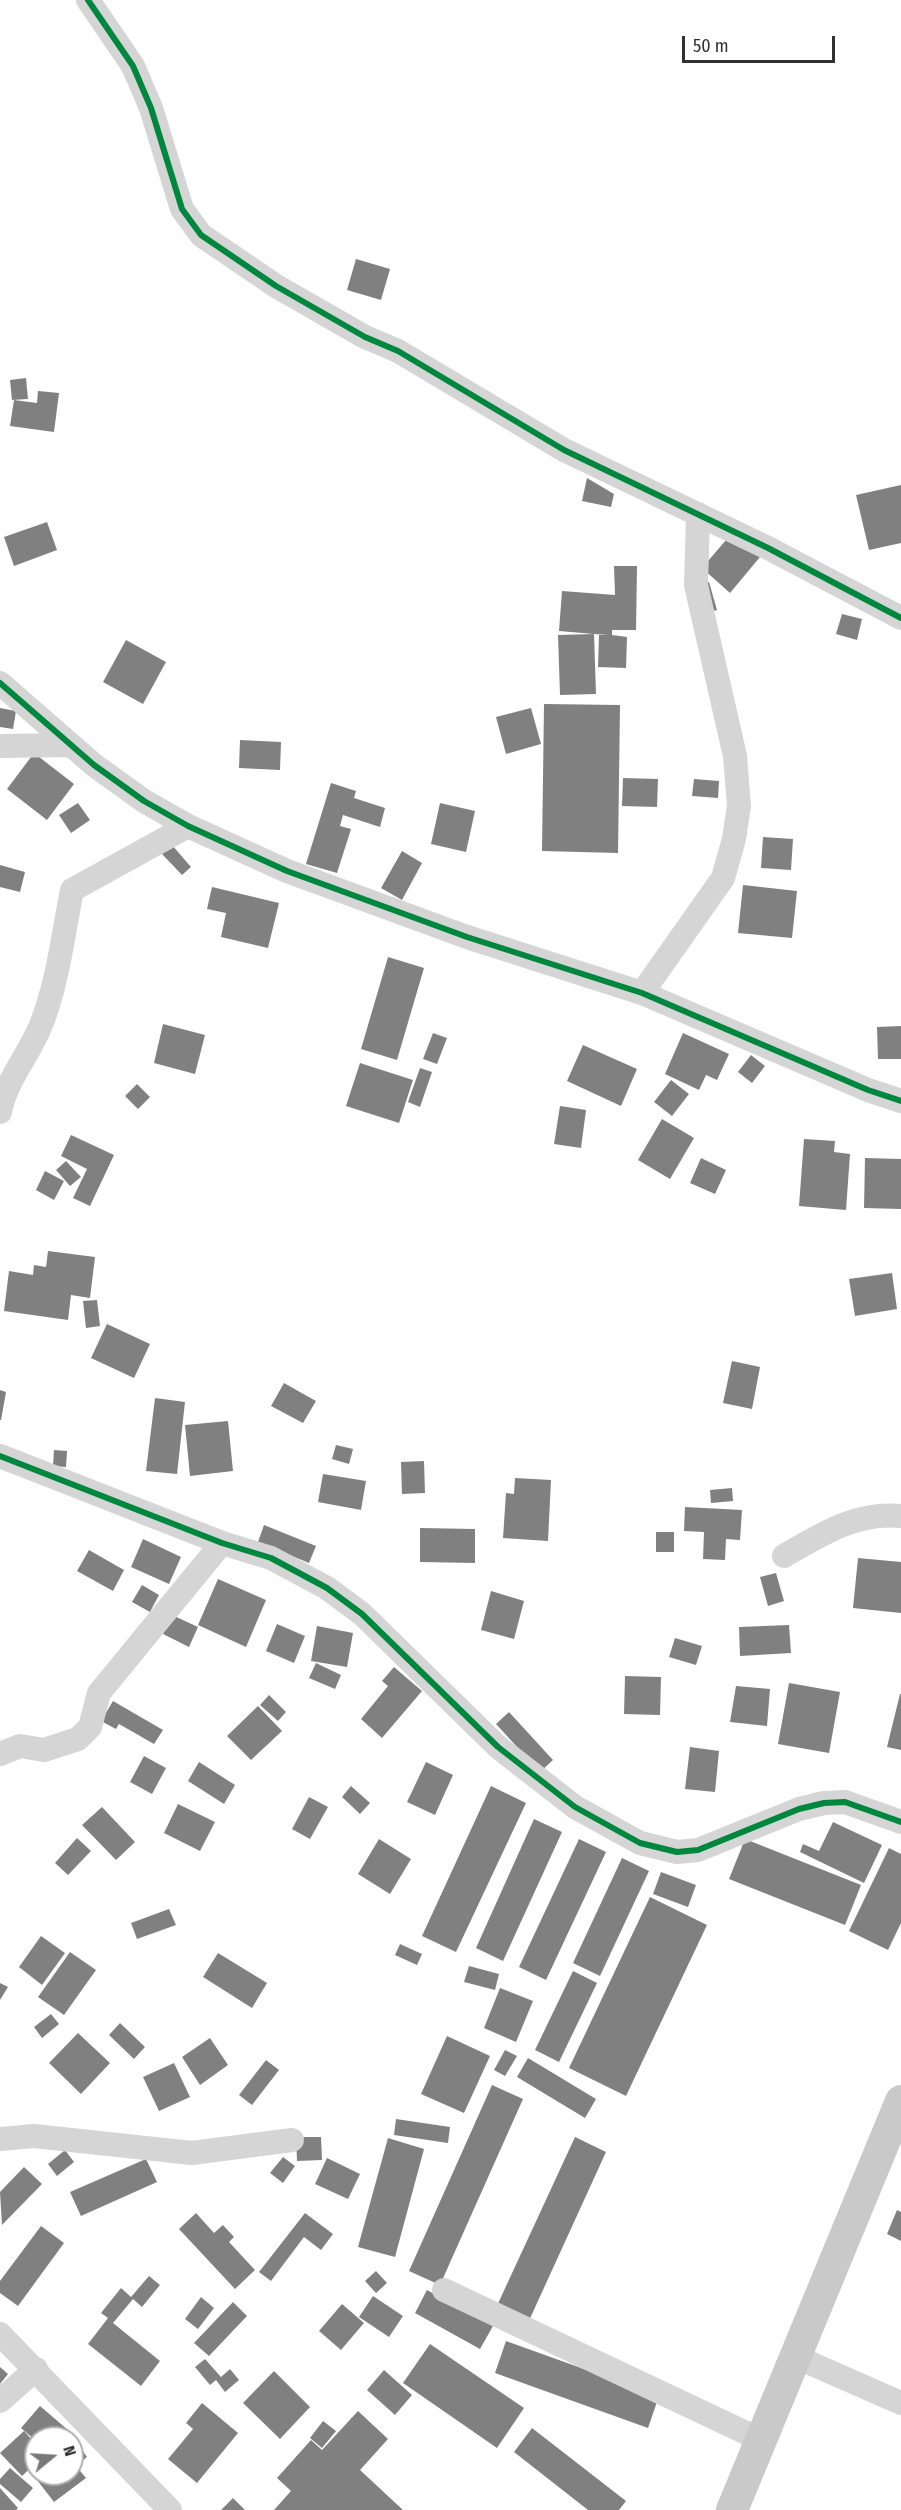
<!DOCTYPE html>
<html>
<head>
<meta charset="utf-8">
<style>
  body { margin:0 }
  #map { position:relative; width:901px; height:2510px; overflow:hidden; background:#fff; font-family:"Fira Sans Condensed",sans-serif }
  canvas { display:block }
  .north { position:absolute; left:24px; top:2426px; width:60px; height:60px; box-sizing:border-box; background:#fff; border:2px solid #adadad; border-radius:50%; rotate:72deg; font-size:16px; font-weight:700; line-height:24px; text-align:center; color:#313131 }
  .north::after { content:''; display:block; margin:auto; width:21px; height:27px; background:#797979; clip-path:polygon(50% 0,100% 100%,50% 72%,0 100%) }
  .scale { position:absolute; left:682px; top:36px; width:153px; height:27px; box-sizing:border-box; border:3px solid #313131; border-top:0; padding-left:8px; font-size:18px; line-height:21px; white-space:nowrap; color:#313131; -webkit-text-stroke:4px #fff; paint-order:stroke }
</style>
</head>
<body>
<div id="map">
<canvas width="901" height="2510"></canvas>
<div class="north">N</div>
<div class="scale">50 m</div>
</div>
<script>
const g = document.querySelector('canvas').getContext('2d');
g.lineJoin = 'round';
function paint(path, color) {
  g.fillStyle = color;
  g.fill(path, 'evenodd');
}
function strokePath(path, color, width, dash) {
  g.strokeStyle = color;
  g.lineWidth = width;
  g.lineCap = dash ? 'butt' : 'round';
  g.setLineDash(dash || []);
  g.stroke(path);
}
paint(new Path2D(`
  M356,259l34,10 -9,31 -34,-10z
  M26,378l2,21 -16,1 -2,-20z
  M38,391l21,2 -5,39 -44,-6 4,-26 23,3z
  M587,478l27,16 -3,13 -29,-6z
  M901,485v58l-32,7 -13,-55z
  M47,522l10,28 -43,16 -10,-29z
  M732,533l28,24 -30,36 -28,-25z
  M614,566h23l-1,64h-24v5l15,2 -1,31 -28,-1 1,-32h9l-14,-1 2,60 -36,1 -2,-60 36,-1 -35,-3 3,-40 53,4z
  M709,582l8,28 -11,3 -8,-27z
  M842,614l20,5 -5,21 -21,-6z
  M126,640l40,22 -23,42 -40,-22z
  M544,704l76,1 -2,148 -76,-2z
  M0,708l16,3 -3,18 -13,-2z
  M531,708l10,36 -35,10 -10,-37z
  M240,740l41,2 -1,28 -41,-2z
  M34,753l40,31 -27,36 -40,-31z
  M623,778l35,1 -1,28 -35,-1z
  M694,779l25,2 -1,17 -26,-2z
  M331,783l25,8 -2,7 31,10 -5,19 -37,-12 -3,11 11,3 -14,44 -31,-9z
  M78,803l12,17 -19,13 -12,-18z
  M440,803l35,8 -9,41 -35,-8z
  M763,837l30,2 -2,31 -30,-2z
  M172,845l19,22 -9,8 -20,-21z
  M402,851l20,12 -20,37 -21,-12z
  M0,865l25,7 -5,20 -20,-5z
  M743,885l54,6 -5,47 -54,-5z
  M212,887l67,16 -11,45 -47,-11 5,-24 -19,-4z
  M388,957l36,11 -27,92 -36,-11z
  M163,1024l42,11 -10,39 -41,-11z
  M901,1026v33h-23l-1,-32z
  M433,1033l14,5 -10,26 -14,-5z
  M683,1033l46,21 -12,26 -11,-5 -7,15 -34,-16z
  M583,1045l54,24 -16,37 -54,-25z
  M751,1055l14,11 -13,17 -14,-11z
  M360,1063l53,17 -14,43 -53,-17z
  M420,1068l12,4 -12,35 -12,-5z
  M671,1080l18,14 -17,22 -18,-14z
  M137,1084l13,13 -12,12 -13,-13z
  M560,1106l26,4 -5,38 -27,-4z
  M662,1119l32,19 -24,41 -32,-19z
  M71,1135l43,20 -24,51 -17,-8 14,-29 -26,-13z
  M804,1139l31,2 -1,11 16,2 -4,56 -47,-4z
  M701,1158l25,12 -11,24 -25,-11z
  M865,1158l36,1v50l-37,-1z
  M66,1161l15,16 -11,9 -14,-16z
  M45,1171l19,10 -10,19 -18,-10z
  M48,1251l47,6 -5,41 -19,-3 -3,25 -64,-9 5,-40 24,4 1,-10 12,2z
  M892,1273l5,36 -42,7 -6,-37z
  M97,1300l3,26 -14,2 -3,-27z
  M107,1324l43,20 -16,34 -43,-20z
  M732,1361l28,6 -8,42 -29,-6z
  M284,1383l32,18 -13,22 -32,-17z
  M0,1390l6,2 -5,28h-1z
  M155,1398l30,4 -8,72 -31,-3z
  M228,1421l5,50 -43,5 -5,-51z
  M336,1445l17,4 -4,15 -17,-5z
  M54,1450l13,1 -1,16 -13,-1z
  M424,1461l1,32 -23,1 -1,-32z
  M323,1474l43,7 -5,29 -43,-8z
  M515,1478l36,2 -3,61 -45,-3 3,-45 8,1z
  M732,1488l1,13 -22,2 -1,-13z
  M685,1507l57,3 -2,30 -14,-1 -1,21 -22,-1 1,-27 -20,-1z
  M264,1525l52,21 -7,17 -51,-21z
  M420,1528l55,1v34l-55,-1z
  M656,1532h18v20h-18z
  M143,1539l38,18 -12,27 -38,-17z
  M89,1550l35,20 -11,21 -36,-20z
  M858,1558l43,4v51l-48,-5z
  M776,1573l8,28 -16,5 -8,-29z
  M218,1579l48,21 -20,47 -48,-22z
  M142,1585l17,10 -9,17 -18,-10z
  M491,1591l33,10 -10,38 -33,-9z
  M172,1615l26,12 -9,20 -26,-13z
  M277,1624l28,12 -11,27 -28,-12z
  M789,1625l2,28 -51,3 -1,-29z
  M317,1626l36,7 -6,34 -36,-6z
  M675,1638l27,8 -6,19 -27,-8z
  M316,1663l25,12 -6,14 -26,-11z
  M394,1667l28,24 -40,47 -21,-19 27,-33 -6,-5z
  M625,1676l36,1 -1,38 -36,-1z
  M789,1683l51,9 -11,61 -51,-9z
  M736,1686l34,3 -3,37 -37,-4z
  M900,1694h1v56l-14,-3z
  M269,1695l17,17 -8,9 -18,-16z
  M113,1701l50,29 -9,14 -35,-20 -3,5 -15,-8z
  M258,1706l24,25 -31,29 -24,-24z
  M509,1712l44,48 -13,12 -44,-48z
  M690,1747l29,4 -4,41 -30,-3z
  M144,1756l22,12 -14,26 -22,-12z
  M199,1762l36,23 -11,19 -36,-23z
  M426,1762l27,13 -18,40 -28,-13z
  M351,1786l19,17 -10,11 -18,-17z
  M491,1786l35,17 -70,149 -34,-16z
  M309,1797l19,10 -18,32 -18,-10z
  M178,1804l37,18 -15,29 -36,-18z
  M102,1807l33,35 -19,18 -34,-35z
  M534,1819l28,13 -59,129 -27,-13z
  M833,1822l49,23 -18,38 -64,-31 3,-8 16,7z
  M77,1838l14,13 -23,24 -13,-12z
  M379,1839l32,20 -21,35 -32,-20z
  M579,1839l27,13 -60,128 -27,-13z
  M745,1839l116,46 -16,40 -116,-46z
  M889,1848l12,6v69l-13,27 -39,-19z
  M622,1858l27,13 -49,105 -27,-13z
  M661,1872l35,13 -8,22 -35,-13z
  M650,1897l57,28 -81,171 -57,-28z
  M169,1909l7,16 -39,14 -6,-16z
  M41,1936l24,17 -23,32 -23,-18z
  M400,1944l22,10 -5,11 -22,-10z
  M70,1952l26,18 -32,45 -26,-18z
  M218,1953l49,30 -15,25 -49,-31z
  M469,1966l30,8 -4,16 -31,-8z
  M573,1971l24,12 -38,79 -24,-12z
  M0,1983l8,4 -8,13z
  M500,1988l33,13 -17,41 -32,-14z
  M51,2014l8,10 -17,14 -8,-11z
  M120,2023l25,24 -11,12 -25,-24z
  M78,2033l32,30 -29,31 -32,-31z
  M447,2036l43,20 -26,57 -43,-19z
  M210,2038l18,27 -28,20 -18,-28z
  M505,2050l12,6 -12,20 -11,-6z
  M528,2058l68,41 -11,19 -68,-41z
  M266,2060l13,10 -27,35 -13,-10z
  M174,2063l16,34 -31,14 -16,-34z
  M492,2085l31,14 -83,186 -31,-14z
  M396,2119l54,8 -2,16 -54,-8z
  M296,2137h25l1,23 -25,1z
  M575,2137l31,15 -79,173 -32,-15z
  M388,2138l36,11 -29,108 -37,-10z
  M65,2150l9,12 -17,14 -9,-12z
  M283,2157l12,9 -12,17 -13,-10z
  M327,2158l33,16 -12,25 -33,-15z
  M146,2159l11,23 -76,34 -11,-24z
  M24,2167l18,17 -40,41 -2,-33z
  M897,2210l4,2v29l-14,-7z
  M196,2213l18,20 9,-8 11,12 -5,5 26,28 -20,19 -56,-60z
  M305,2213l28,21 -12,16 -17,-13 -33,44 -12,-9z
  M41,2226l23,17 -46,63 -18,-13v-12z
  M376,2271l11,12 -11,10 -11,-12z
  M149,2276l11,9 -18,22 -9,-8 -20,24 47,38 -19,25 -53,-42 20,-26 -7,-5 20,-25 10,9z
  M427,2290l66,36 -13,23 -65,-36z
  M373,2296l30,20 -14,21 -30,-20z
  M201,2297l13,11 -16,21 -13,-10z
  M233,2302l14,14 -38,40 -15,-13z
  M342,2304l22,19 -23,27 -22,-19z
  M506,2341l153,55 -11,32 -153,-55z
  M430,2344l94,64 -27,40 -94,-65z
  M205,2359l16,18 9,-8 9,11 -14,12 -9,-12 -6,5 -15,-18z
  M0,2367l8,7 -8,10z
  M384,2370l28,25 -17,20 -28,-25z
  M274,2371l36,36 -30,32 -37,-36z
  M202,2403l36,30 -41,50 -29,-24 25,-30 -7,-6z
  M40,2406l28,24 -6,8h-26v3l-15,-13z
  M358,2411l30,28 -28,31 43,40h-129l17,-19 -14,-13 34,-38 11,10z
  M323,2421l13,10 -14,17 -12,-10z
  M532,2428l94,73 -7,9h-31l-74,-58z
  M24,2431l12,13v19l-14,13 -22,-23z
  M80,2447l7,10 -11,9 10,12 -32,24 -17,-22 8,-6h27v-21z
  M10,2468l23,20 -12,14 -21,-18v-5z
  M0,2488l18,20 -2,2h-16z
  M233,2498l12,12h-24z`), '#808080');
strokePath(new Path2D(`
  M88,0l45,66 18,42 31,101 19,26 75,51 89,51 33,14 166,99 204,98 133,70
  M0,683l94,82 50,36 44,25 99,45 180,66 175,56 226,97 33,11
  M0,746l71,-1
  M642,993l81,-115 11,-39 5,-33 -4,-50 -39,-171 2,-71
  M0,1112c6,-32 29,-57 41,-87 17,-43 22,-90 31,-135l116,-64
  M0,1456l222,87 49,15 56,30 35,26 136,133 77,60 65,36 37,9 21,-2 101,-41 25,-6 21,-1 56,20
  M784,1556c38,-22 71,-44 117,-40
  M0,1754l20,-8 24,4 34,-11 12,-12 9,-34 123,-150
  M0,2139l34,-3 158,17 100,-13
  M444,2290l317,150
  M0,2334l170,176
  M794,2356l107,47
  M0,2401l36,-32`), '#d5d5d5', 24);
strokePath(new Path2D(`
  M732,2510l169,-409`), '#c9c9c9', 32);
strokePath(new Path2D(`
  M88,0l45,66 18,42 31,101 19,26 75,51 89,51 33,14 166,99 204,98 133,70
  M0,683l94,82 50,36 44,25 99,45 180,66 175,56 226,97 33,11
  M0,1456l222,87 49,15 56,30 35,26 136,133 77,60 65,36 37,9 21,-2 101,-41 25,-6 21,-1 56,20`), '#00873e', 6);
</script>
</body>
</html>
